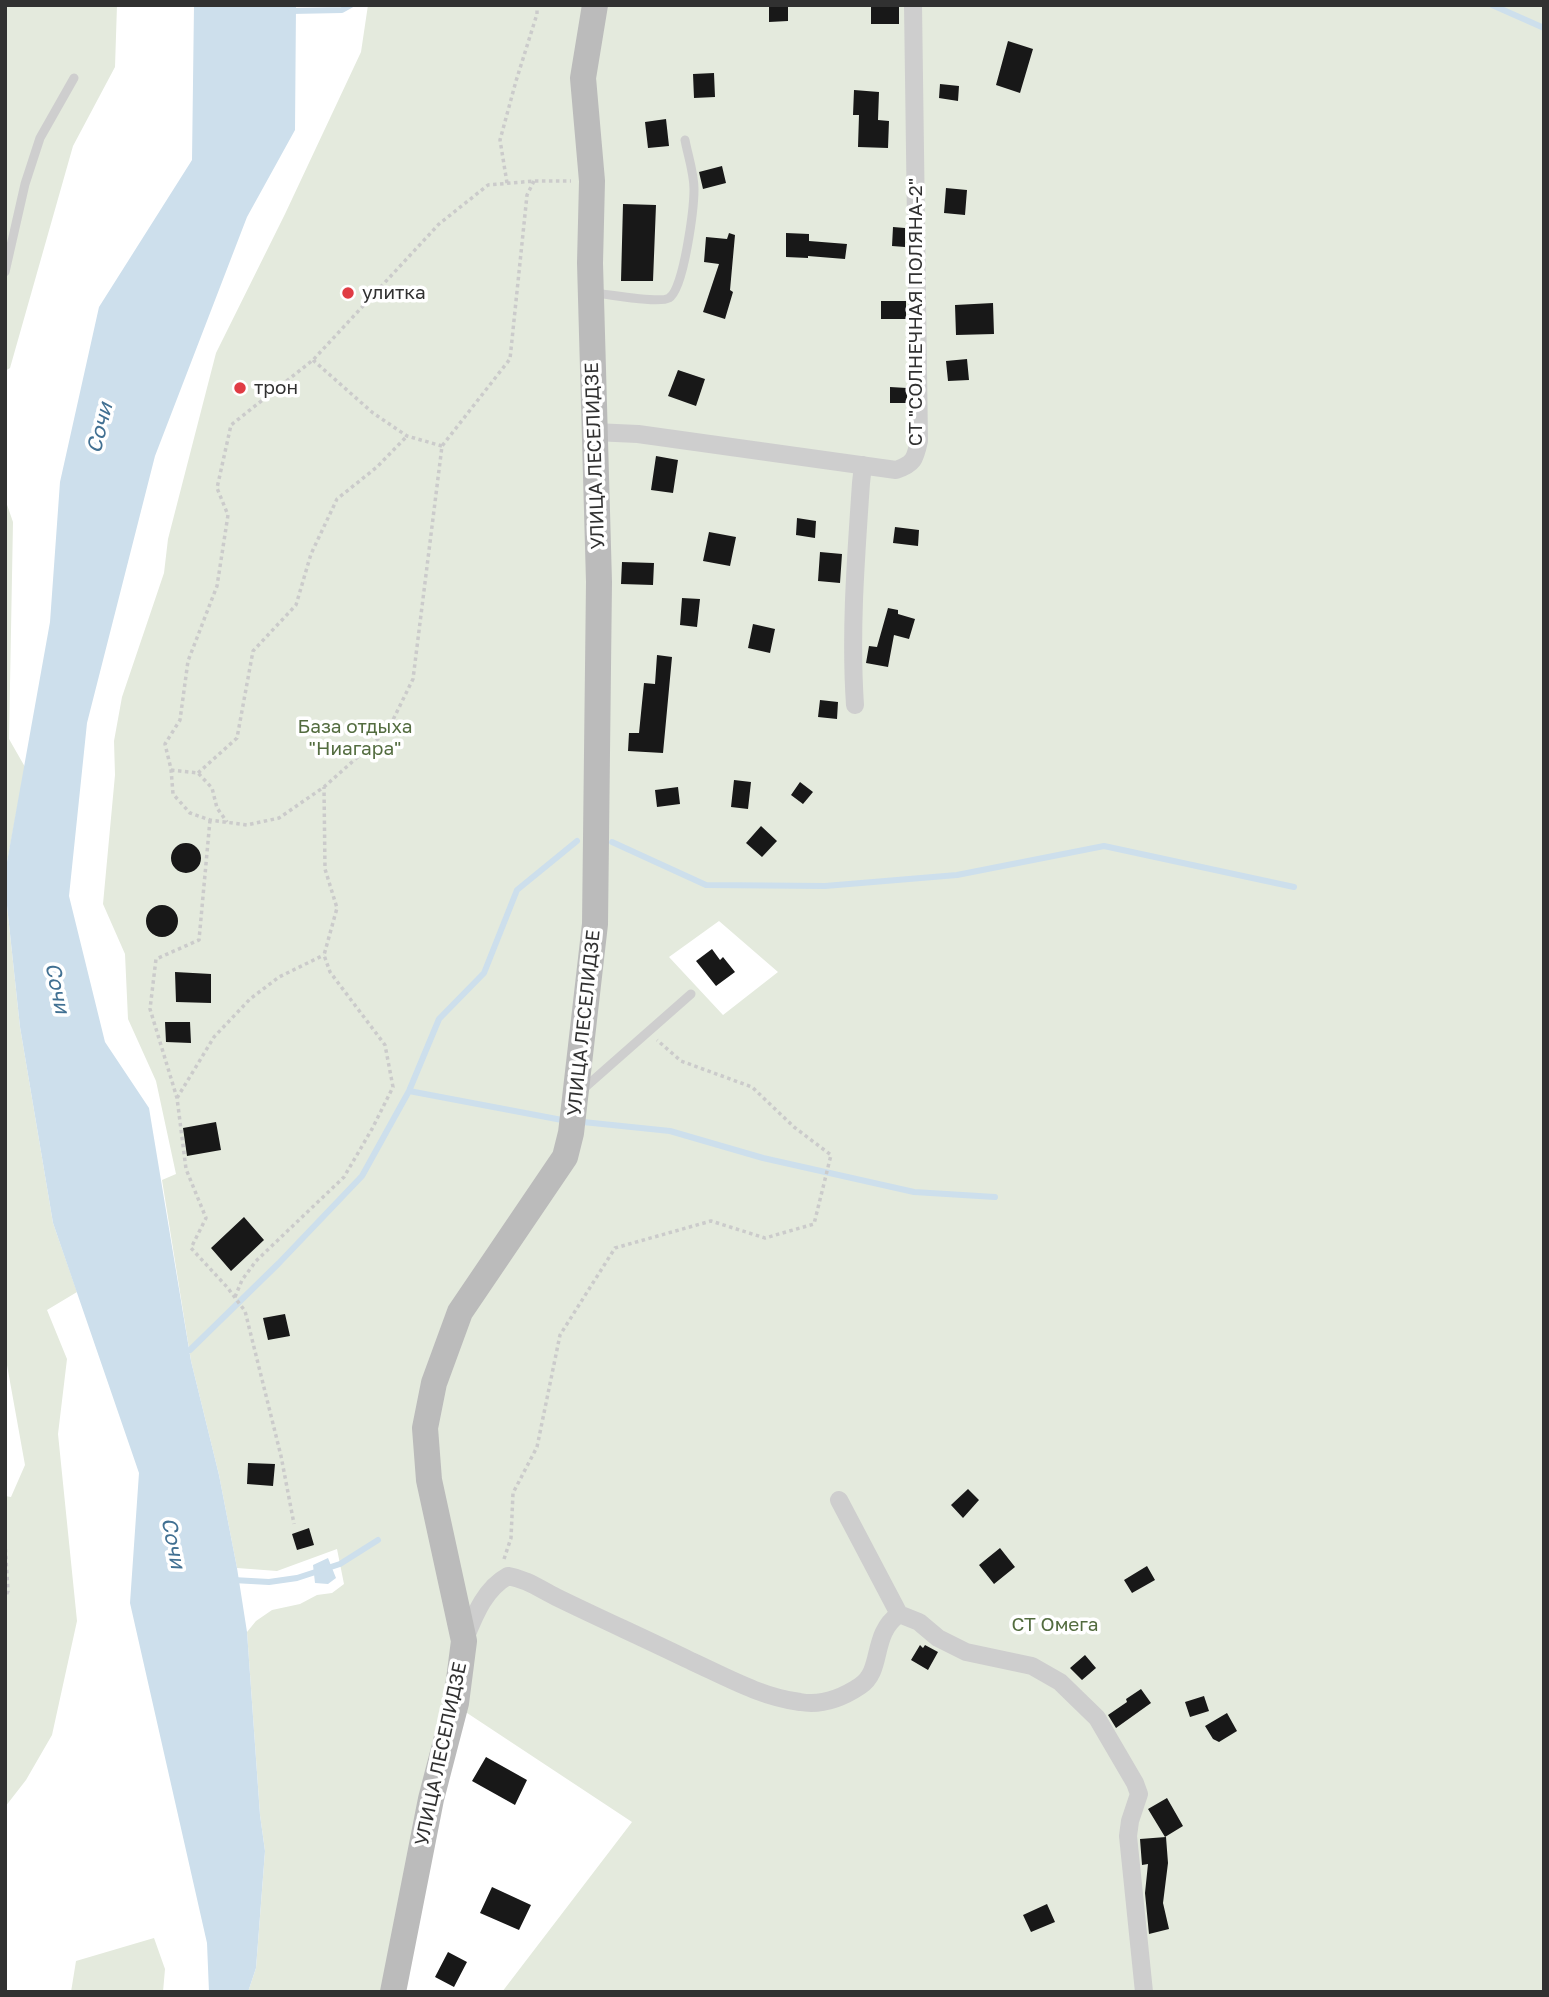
<!DOCTYPE html>
<html>
<head>
<meta charset="utf-8">
<style>
  body { margin:0 }
  #map { position:relative; width:1549px; height:1997px; overflow:hidden; background:#fff; font-family:"Golos Text",sans-serif }
  canvas { display:block }
  .frame { position:absolute; inset:0; border:7px solid #313131; pointer-events:none }
</style>
</head>
<body>
<div id="map">
<canvas width="1549" height="1997"></canvas>
<div class="frame"></div>
</div>
<script>
const g = document.querySelector('canvas').getContext('2d');
g.lineJoin = 'round';
function paint(path, color) {
  g.fillStyle = color;
  g.fill(path, 'evenodd');
}
function strokePath(path, color, width, dash) {
  g.strokeStyle = color;
  g.lineWidth = width;
  g.lineCap = dash ? 'butt' : 'round';
  g.setLineDash(dash || []);
  g.stroke(path);
}
function label(font, color, halo, rows, align = 'center') {
  g.font = font + ' "Golos Text",sans-serif';
  g.lineWidth = 7;
  g.setLineDash([]);
  g.textBaseline = 'middle';
  g.strokeStyle = halo;
  g.fillStyle = color;
  for (const [text, x, y, turn = 0] of rows) {
    g.save();
    g.translate(x, y);
    g.rotate((+turn || 0) * Math.PI / 180);
    g.textAlign = isNaN(turn) ? turn : align;
    if (halo) g.strokeText(text, 0, 0);
    g.fillText(text, 0, 0);
    g.restore();
  }
}
paint(new Path2D(`
  M5,5h112l-2,62 -42,79 -63,222 -5,3z
  M368,5h1176v1987h-1042l130,-170 -171,-113 -63,283h-150l8,-24 9,-117 -5,-36 -13,-183 9,-11 16,-11 28,-6 17,-9 15,-2 12,-9 -7,-35 -60,22 -40,-3 -18,-93 -28,-114 -29,-181 14,-6 -20,-93 -28,-62 -3,-65 -22,-50 12,-129 -1,-34 8,-44 42,-124 4,-34 48,-186 69,-139 76,-162zM719,921l59,51 -55,43 -54,-58z
  M5,499l8,23 -4,217 16,28 -20,106z
  M5,887l15,140 33,196 24,69 -30,18 20,49 -9,75 19,187 -25,114 -26,45 -21,27v-311l6,1 14,-32 -20,-111z
  M154,1938l11,31 -2,23h-92l5,-31z`), '#e4eadd');
paint(new Path2D(`
  M194,5h102l-1,125 -48,87 -92,239 -68,267 -18,173 36,146 44,66 42,253 28,114 18,93 10,64 13,183 5,36 -9,117 -8,24h-39l-2,-49 -77,-340 9,-130 -86,-250 -33,-196 -15,-140v-14l45,-251 10,-140 39,-175 93,-147z
  M328,1558l8,20 -8,6 -13,-1 -2,-18z`), '#cddfec');
strokePath(new Path2D(`
  M1492,5l52,23
  M291,11l51,-1 9,-5
  M612,842l94,43 119,1 132,-11 147,-29 190,41
  M409,1091l153,29
  M583,1122l87,9 93,27 151,34 81,5
  M190,1350l89,-87 83,-87 47,-85 30,-72 45,-46 33,-83 60,-49
  M233,1580l36,2 28,-4 43,-14 38,-24`), '#cddfec', 6);
paint(new Path2D(`
  M769,5h19v16l-19,1z
  M871,5h28v19h-28z
  M1008,41l25,8 -13,44 -24,-8z
  M714,73l1,24 -21,1 -1,-24z
  M940,84l19,2 -1,15 -19,-3z
  M854,90l25,2 -1,28 11,1 -1,27 -30,-1 1,-32h-6z
  M666,119l3,27 -21,2 -3,-26z
  M722,166l4,17 -23,6 -4,-17z
  M946,188l21,2 -2,25 -21,-2z
  M623,204l33,1 -3,76h-32z
  M893,227l12,1v19l-13,-1z
  M729,233l6,2 -5,55 3,2 -8,27 -22,-7 16,-48 -15,-2 2,-25 21,2z
  M786,233l23,1v7l38,3 -2,15 -37,-3v2l-22,-1z
  M881,301h25v18h-25z
  M993,303l1,31 -38,1 -1,-30z
  M967,359l2,21 -21,1 -2,-20z
  M678,370l27,9 -9,27 -28,-10z
  M890,387l17,1v15h-17z
  M656,456l22,4 -5,33 -22,-3z
  M797,518l19,3 -1,17 -19,-3z
  M895,527l24,3 -1,16 -25,-3z
  M709,532l27,5 -6,29 -27,-5z
  M820,552l22,2 -2,29 -22,-2z
  M622,562l32,1 -1,22 -32,-1z
  M682,598l18,1 -3,28 -17,-2z
  M888,608l10,2v4l17,5 -6,20 -15,-4 -6,32 -22,-4 3,-17 8,1z
  M753,624l22,5 -5,24 -22,-5z
  M657,655l15,2 -9,96 -35,-2 1,-18h10l5,-50 11,1z
  M820,700l18,2 -1,17 -19,-2z
  M734,780l17,2 -3,27 -17,-2z
  M800,782l13,10 -10,12 -12,-9z
  M678,787l2,17 -23,3 -2,-17z
  M761,826l16,15 -15,16 -16,-14z
  M171 858a15 15 0 1 1 30 0a15 15 0 1 1-30 0Z
  M146 921a16 16 0 1 1 32 0a16 16 0 1 1-32 0Z
  M712,949l8,11 3,-3 12,15 -19,14 -20,-25z
  M175,972l36,2v29l-35,-1z
  M165,1022h25l1,21 -25,-1z
  M216,1122l5,28 -34,6 -4,-28z
  M244,1217l20,23 -33,31 -20,-23z
  M285,1314l5,22 -22,4 -5,-22z
  M248,1463l27,1 -2,22 -26,-2z
  M968,1489l11,11 -16,18 -12,-13z
  M309,1528l5,17 -17,5 -5,-16z
  M1000,1548l15,19 -21,17 -15,-19z
  M1147,1566l8,14 -23,13 -8,-13z
  M920,1645l3,3 2,-3 13,7 -10,18 -17,-10z
  M1085,1655l11,13 -14,12 -12,-12z
  M1141,1689l10,14 -35,25 -8,-13 19,-13 -1,-3z
  M1204,1696l5,15 -19,6 -5,-15z
  M1227,1713l10,18 -18,11 -6,-3 -8,-13z
  M486,1757l41,23 -12,25 -43,-24z
  M1167,1798l16,28 -18,11 -17,-28z
  M1166,1837l2,26 -5,40 6,26 -20,5 -4,-41 3,-29 -6,1 -2,-26z
  M492,1887l39,18 -12,25 -39,-17z
  M1047,1904l8,18 -24,10 -8,-17z
  M448,1952l19,10 -13,25 -19,-10z`), '#181818');
strokePath(new Path2D(`
  M534,181l-7,14 -17,164 -68,87 -29,233 -25,51 -64,57 -45,31 -32,7 -37,-5 -20,-7 -17,-19 -2,-25 -6,-25 15,-24 8,-59 29,-75 11,-71 -11,-27 14,-63 82,-65 126,-136 49,-39 46,-4h37
  M507,183l-7,-43 16,-59 21,-67v-9
  M313,360l60,53 34,23 35,10
  M171,770l27,3 14,15 5,20 10,14
  M198,773l39,-35 16,-87 43,-46 15,-51 26,-55 40,-32 30,-31
  M210,820l-11,120 -43,19 -6,50 27,89 9,71 20,49 -15,30 36,39 18,24 36,145 13,68
  M177,1098l37,-61 36,-38 29,-22 45,-22
  M235,1297l7,-17 14,-19 88,-84 28,-48 21,-42 -8,-42 -55,-73 -6,-17 13,-47 -12,-39 -1,-82
  M5,1542l3,49 -3,7
  M504,1559l7,-21 2,-45 24,-46 23,-112 55,-87 96,-27 54,17 49,-14 17,-69 -37,-28 -42,-40 -71,-26 -24,-21`), '#cbcbcb', 3.5, [3.5, 3.5]);
strokePath(new Path2D(`
  M5,272l20,-88 15,-46 34,-60
  M594,293c14,1 65,11 75,5 15,-8 25,-91 25,-109 0,-16 -6,-33 -9,-49
  M582,1090l109,-96`), '#cecece', 9);
strokePath(new Path2D(`
  M594,432l44,2 258,36c18,-6 19,-11 23,-29l-6,-436
  M855,705c-5,-74 1,-148 6,-222l2,-18
  M839,1500l60,114 20,8 19,16 28,14 66,14 28,16 37,36 38,65 4,11 -9,27 -2,15 16,156
  M464,1641c10,-24 20,-52 44,-65 18,3 32,13 48,21 45,22 90,42 135,64 35,16 70,36 109,41 22,4 42,-4 60,-16 24,-16 10,-51 39,-72`), '#cecece', 18);
strokePath(new Path2D(`
  M393,1992l38,-193 25,-96 8,-62 -35,-161 -4,-52 9,-45 26,-71 105,-155 6,-24 24,-209 4,-342 -9,-319 2,-82 -9,-103 12,-73`), '#bbb', 26);
for (const [x, y, r, color] of [
  [348,293,7,"#e03c44"],
  [240,388,7,"#e03c44"]
]) {
  const dot = new Path2D();
  dot.arc(x, y, r, 0, 2 * Math.PI);
  g.fillStyle = color;
  g.fill(dot);
  strokePath(dot, '#fff', 2.5);
}
label('19px', '#313131', '#fff', [
  ["улитка",362,293],
  ["трон",254,388]
], 'left');
label('19px', '#313131', '#fff', [
  ["СТ \"СОЛНЕЧНАЯ ПОЛЯНА-2\"",916,312,-90],
  ["УЛИЦА ЛЕСЕЛИДЗЕ",595,456,-92],
  ["УЛИЦА ЛЕСЕЛИДЗЕ",584,1023,-84],
  ["УЛИЦА ЛЕСЕЛИДЗЕ",441,1754,-78]
]);
label('19px', '#536c3f', '#fff', [
  ["База отдыха",355,727],
  ["\"Ниагара\"",355,749],
  ["СТ Омега",1055,1625]
]);
label('italic 21px', '#417092', '#fff', [
  ["Сочи",100,428,-76],
  ["Сочи",57,988,78],
  ["Сочи",173,1543,79]
]);
</script>
</body>
</html>
